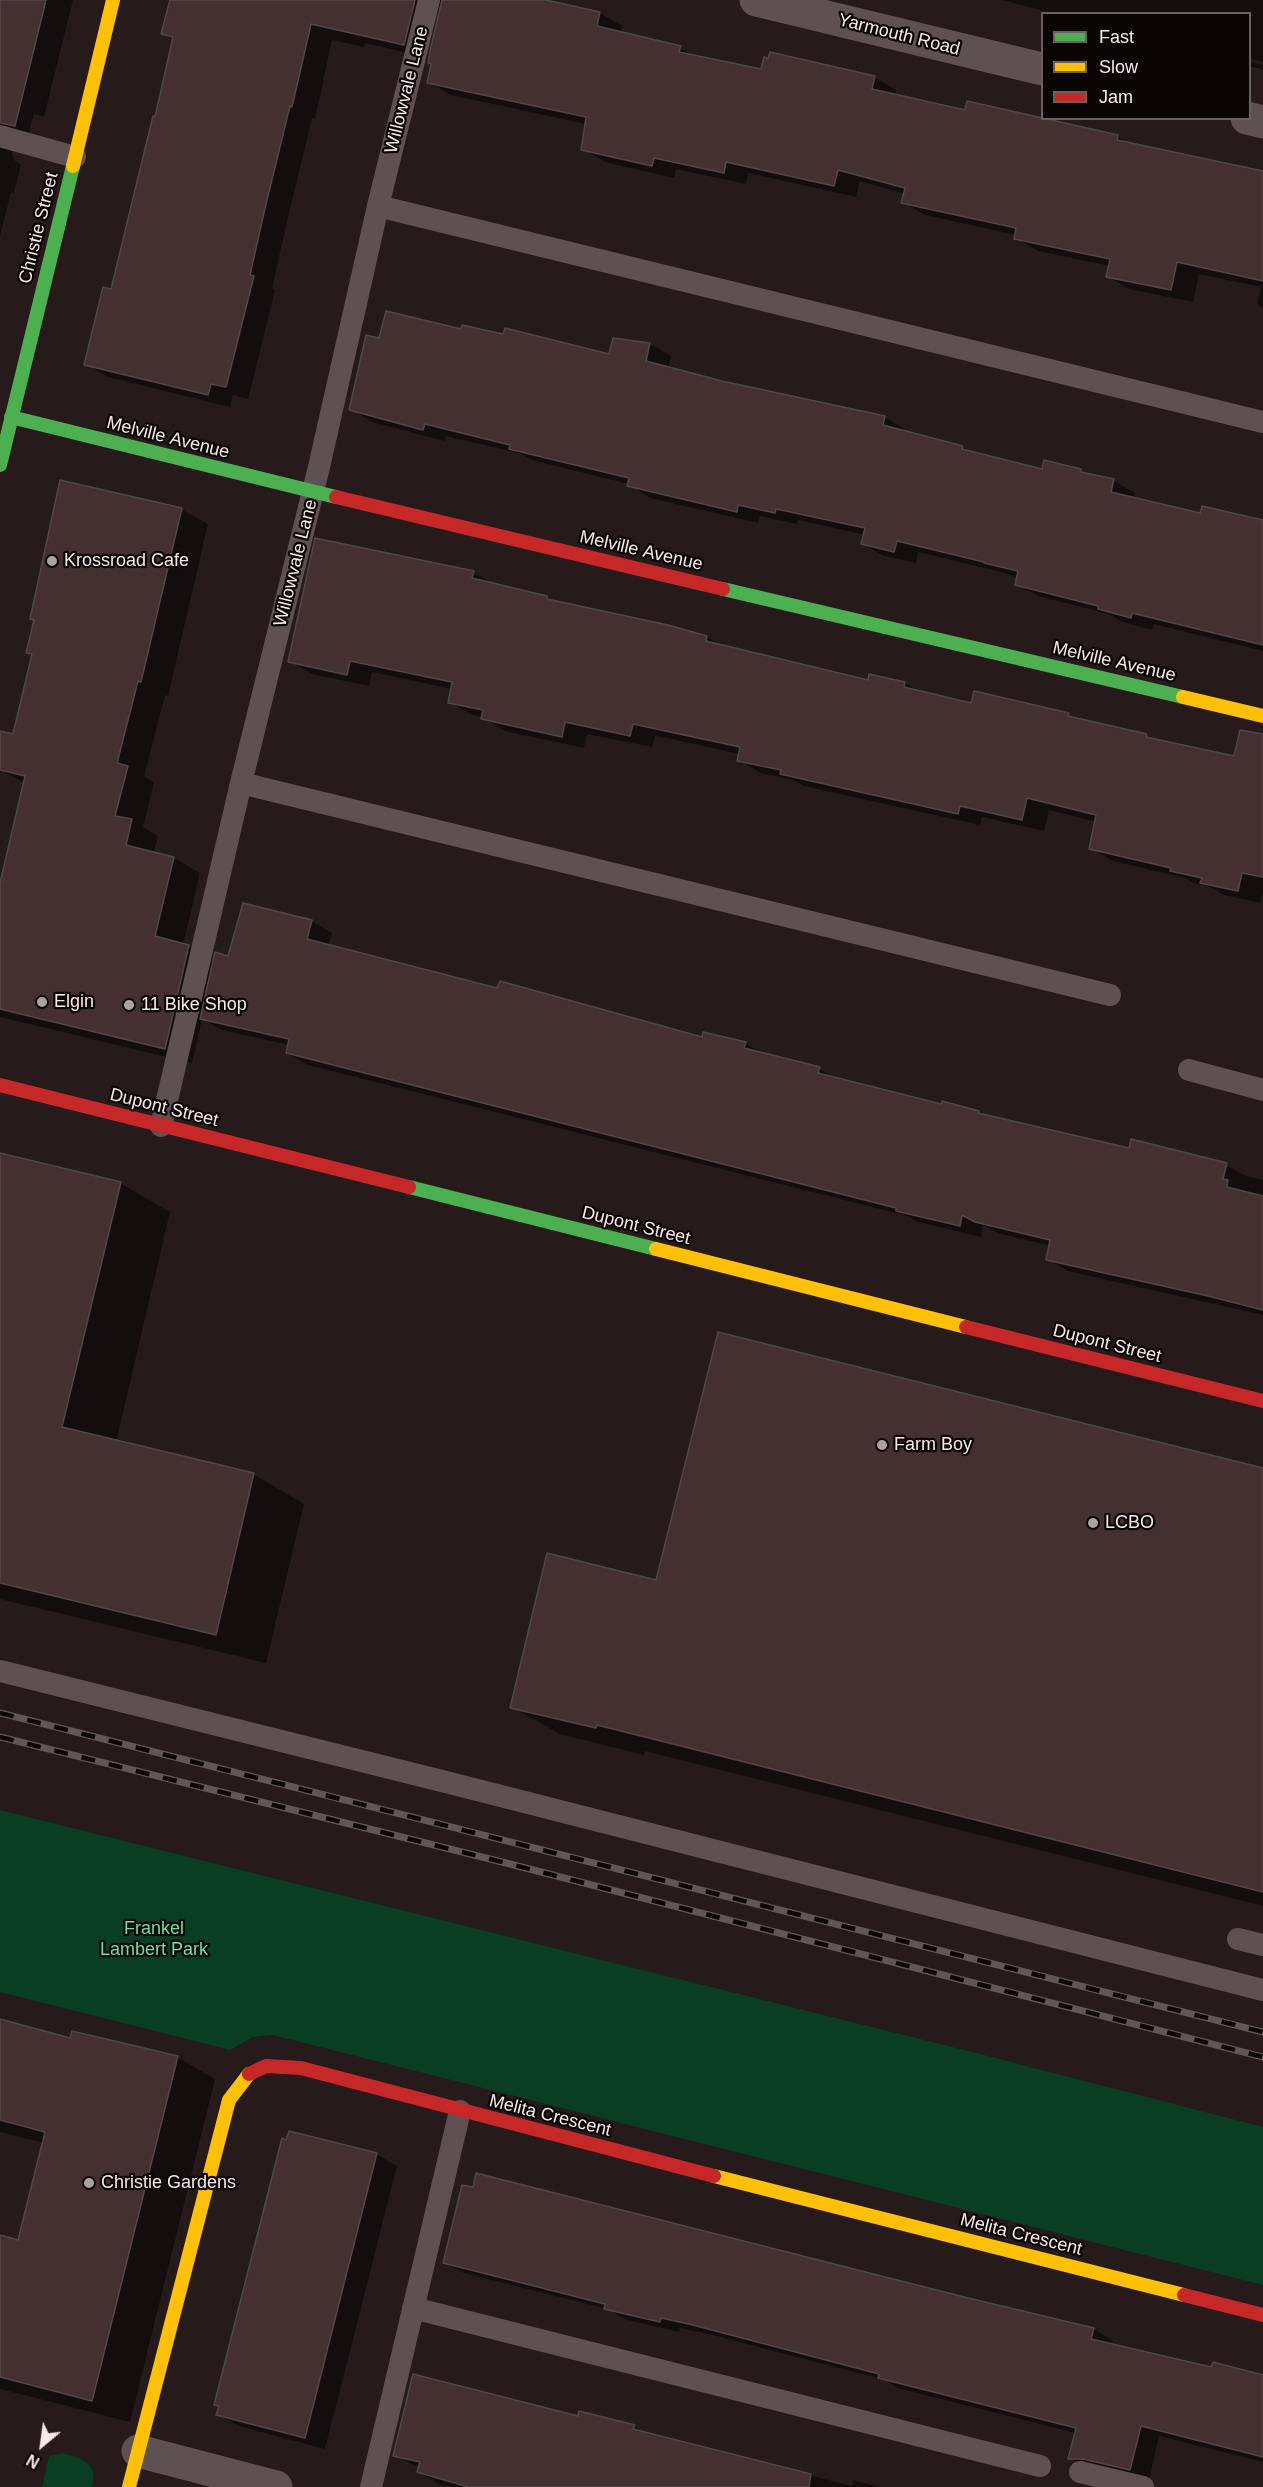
<!DOCTYPE html>
<html>
<head>
<meta charset="utf-8">
<style>
  body { margin:0 }
  #map { position:relative; width:1263px; height:2487px; overflow:hidden; background:#261a1a; font-family:Arial,sans-serif }
  canvas { display:block }
  .legend { position:absolute; left:1041px; top:12px; width:210px; height:108px; box-sizing:border-box; background:#0c0505; border:2px solid #6a6060; margin:0; padding:8px 10px; list-style:none; font-size:18px; color:#f8e9e9 }
  .legend li { display:flex; align-items:center; gap:12px; height:30px }
  .legend b { width:30px; border:2px solid #6a6060 }
  .north { position:absolute; left:12px; top:2415px; width:60px; height:60px; -webkit-text-stroke:4px #0c0505; paint-order:stroke; rotate:209deg; font-size:16px; font-weight:700; line-height:24px; text-align:center; color:#f8e9e9 }
  .north::after { content:''; display:block; margin:auto; width:21px; height:27px; background:#f8e9e9; clip-path:polygon(50% 0,100% 100%,50% 72%,0 100%) }
</style>
</head>
<body>
<div id="map">
<canvas width="1263" height="2487"></canvas>
<ul class="legend">
<li><b style="height:8px;background:#4caf50"></b>Fast</li>
<li><b style="height:8px;background:#ffc107"></b>Slow</li>
<li><b style="height:8px;background:#c62828"></b>Jam</li>
</ul>
<div class="north">N</div>
</div>
<script>
const g = document.querySelector('canvas').getContext('2d');
g.lineJoin = 'round';
function paint(path, color) {
  g.fillStyle = color;
  g.fill(path, 'evenodd');
}
function strokePath(path, color, width, dash) {
  g.strokeStyle = color;
  g.lineWidth = width;
  g.lineCap = dash ? 'butt' : 'round';
  g.setLineDash(dash || []);
  g.stroke(path);
}
function label(font, color, halo, rows, align = 'center') {
  g.font = font + ' Arial,sans-serif';
  g.lineWidth = 4.5;
  g.setLineDash([]);
  g.textBaseline = 'middle';
  g.strokeStyle = halo;
  g.fillStyle = color;
  for (const [text, x, y, turn = 0] of rows) {
    g.save();
    g.translate(x, y);
    g.rotate((+turn || 0) * Math.PI / 180);
    g.textAlign = isNaN(turn) ? turn : align;
    if (halo) g.strokeText(text, 0, 0);
    g.fillText(text, 0, 0);
    g.restore();
  }
}
paint(new Path2D(`
  M0,1810l988,246 275,71v158l-990,-250 -20,2 -23,13 -230,-58z
  M62,2453c19,4 37,10 30,34h-50l7,-31z`), '#093d24');
paint(new Path2D(`
  M0,0h73l-29,117 -10,-3 -6,22 -18,11 4,13 7,5 -7,28 -3,-1 -11,44z
  M171,0h272l-5,10 -12,47 -61,-14 -1,4 -32,-7 -17,79 -3,-1 -24,99 -16,71 3,2 -27,109 -15,-4 -3,12 -122,-30 -22,-13 26,-73 44,-173 18,-78 -11,-6z
  M444,0h97l59,13 22,13 -2,7 60,15 16,9 66,14 112,6 22,13 -1,6 71,16 152,25 13,7 132,28v136l-6,-4 4,-17 -62,-13 -6,28 -64,-13 -22,-13 3,-10 -72,-15 -22,-13v-3l-91,-20 -22,-13 2,-8 -45,-13 -4,16 -108,-24 -2,11 -70,-15 -2,9 -69,-16 -22,-13 3,-25 -135,-29 -22,-13z
  M1003,0h260v62l-13,-3v-45h-195z
  M1250,62l13,3v5l-13,-4z
  M462,331l148,25 40,-12 21,12 -3,12 216,49 22,13 -1,3 57,14 13,7 68,17 38,-1 8,5 25,6 21,12 -1,6 67,16 47,2 15,3v131l-109,-27 -2,6 -31,-9 -12,-7 -71,-18 -22,-12 2,-6 -16,-6 -84,-20 -2,11 -32,-7 -21,-12 2,-9 -67,-15 -1,4 -37,-8 -2,7 -108,-25 -21,-14 -97,-24 -13,-7 -73,-17 -1,5 -73,-19 -21,-13 29,-70z
  M181,509l27,15 -40,172 -3,-1 -21,82 10,5 -11,45 15,9 -4,17 20,5 26,15 -17,72 32,17 96,-41 21,12 -4,14 375,92 42,4 20,12 54,14 18,10 141,33 7,4 145,34 96,15 20,11 17,4v135l-195,-44 -21,-12 4,-13 -53,-13 -15,-8 -2,12 -63,-15 -10,-6 -600,-151 -21,-12 2,-8 -67,-15 -20,-11 -10,44 -192,-46v-136h2l23,-98 -25,-13v-29l14,-5 19,-80 -6,-4z
  M474,573l22,12 51,12 9,5 112,25 39,10 17,10 145,34 36,2 17,10 51,12 95,10 9,4 69,17 8,4 109,24v127l-3,12 -36,-8 -14,-8 -16,-4 -9,-5 -72,-17 -22,-13 6,-26 -48,-12 -5,21 -62,-14 -2,8 -176,-39 -11,-6 -32,-7 -22,-13 1,-6 -68,-15 -17,-3 -3,11 -65,-13 -3,14 -79,-17 -22,-14 -11,-2 -22,-13 2,-13 -80,-17 -3,14 -57,-12 -22,-13z
  M0,1155l120,28 50,29 -54,230 137,32 51,30 -38,159 -266,-64z
  M1263,1470v436l-618,-155 -1,4 -84,-21 -48,-27 146,-125z
  M0,2021l71,18 106,18 38,22 -85,343 -130,-33v-152l19,4 25,-98 -44,-11z
  M376,2154l21,12 -72,283 -86,-23 -21,-12 2,-7 -4,-2z
  M445,2263l519,36 130,30 18,11 -1,5 101,24 51,7v86l-104,-26 -10,44 -60,-11 -19,-11 6,-25 -178,-45 -13,-8 -176,-46 -29,-6 -1,4 -55,-13 -16,-10 -144,-36z
  M579,2418l55,9 13,7 205,52 1,-6 27,7h-428l-13,-3 -21,-12 2,-4 -26,-13z`), '#0007');
const building = new Path2D(`
  M0,0h46l-31,126 -15,-3z
  M170,0h245l-11,45 -93,-21 -19,83 -2,-1 -24,98 -16,71 4,1 -28,111 -15,-3 -3,11 -124,-30 19,-78 8,2 42,-173 2,1 18,-80 -12,-3z
  M442,0h104l54,12 -3,14 84,20 -2,6 82,17 3,-12 4,2 2,-7 105,24 -3,13 93,21 2,-9 151,34 -1,5 146,31v110l-86,-19 -6,28 -65,-13 4,-18 -96,-20 2,-11 -115,-25 4,-15 -67,-18 -4,16 -108,-24 -2,11 -70,-15 -2,8 -71,-16 5,-33 -159,-34 4,-19 -3,-1 2,-12z
  M386,311l75,18 1,-4 41,9 2,-6 104,26 4,-16 37,5 -4,18 76,20 163,35 -2,9 80,21 -1,3 80,20 2,-9 37,9v3l33,7 -3,13 89,21 2,-7 61,14v125l-131,-32 -1,5 -33,-9v-3l-83,-21 3,-14 -34,-8v-1l-87,-21 -3,11 -33,-8 4,-16 -89,-19 -1,4 -37,-8 -1,7 -110,-26 2,-8 -120,-29 1,-4 -85,-21 -2,6 -74,-20 17,-75 13,3z
  M60,480l122,28 -41,174 -3,-1 -21,82 11,3 -13,50 17,3 -6,26 48,12 -19,79 34,9 -24,104 -165,-40v-126l25,-107 -25,-6v-39l13,3 19,-80 -6,-1 8,-33 -4,-1z
  M315,538l159,33 -2,7 75,18v3l121,26 39,11 -1,5 162,39 1,-6 36,8 -1,5 67,16 3,-12 95,22 -1,3 79,18 -1,3 88,19 6,-26 23,4v143l-21,-4 -4,18 -38,-8 2,-5 -32,-7 1,-3 -82,-19 7,-34 -69,-17 -5,22 -62,-14 -2,8 -178,-40 1,-4 -44,-9 3,-14 -107,-23 -3,12 -65,-14 -3,15 -81,-18 2,-9 -35,-7 4,-21 -102,-21 -3,14 -59,-13z
  M243,903l69,17 -5,19 190,49 3,-7 202,56 1,-5 43,10 -2,6 76,19 -2,6 123,31 1,-3 37,10 -1,2 151,35 2,-9 96,24 -4,16 5,1 -1,7 36,9v114l-55,-14 -162,-36 4,-20 -75,-18 -13,-7 -2,11 -64,-15v-3l-610,-155 3,-14 -89,-20 15,-67 13,4z
  M0,1153l121,29 -59,245 192,46 -38,162 -216,-52z
  M718,1332l545,136v424l-666,-167 -1,3 -86,-20 37,-155 109,27z
  M0,2019l70,19 2,-7 106,25 -86,345 -92,-24v-142l18,5 27,-108 -45,-12z
  M289,2131l88,22 -72,285 -89,-23 3,-9 -5,-1 68,-267 4,2z
  M476,2173l488,124 130,31 -3,11 120,28 2,-5 50,13v82l-122,-31 -11,44 -47,-11h-15l8,-31 -198,-50 1,-4 -190,-50 -28,-6 -1,4 -56,-13 1,-5 -162,-41 19,-78 11,2z
  M413,2374l165,42 1,-5 56,14 -2,4 178,45 -2,13h-341l-51,-15 3,-10 -27,-6z`);
paint(building, '#442f31');
strokePath(building, '#514747', 1.5);
strokePath(new Path2D(`
  M0,136l75,21
  M378,206l885,216
  M241,783l869,212
  M1189,1070l74,20
  M161,1126l80,-343 78,-316 59,-261 51,-206
  M0,1671l442,110 821,209
  M1238,1939l25,6
  M413,2308l627,158
  M1080,2472l63,15
  M371,2487l89,-376`), '#5f5152', 22);
strokePath(new Path2D(`
  M756,0l286,69
  M1247,118l16,4
  M138,2451l138,36`), '#5f5152', 33);
strokePath(new Path2D(`
  M11,417l325,80
  M0,465l73,-299
  M723,589l460,108
  M409,1187l247,62`), '#4caf50', 14);
strokePath(new Path2D(`
  M73,166l40,-166
  M1183,697l80,19
  M656,1249l310,78
  M714,2176l470,119
  M129,2487l100,-387 20,-26`), '#ffc107', 14);
strokePath(new Path2D(`
  M336,497l387,92
  M0,1085l409,102
  M966,1327l297,74
  M249,2074l17,-8 35,2 413,108
  M1184,2295l79,20`), '#c62828', 14);
const rail = new Path2D(`
  M0,1713l1263,319
  M0,1737l506,126 757,194`);
strokePath(rail, '#625656', 7);
strokePath(rail, '#0c0505', 4.5, [14]);
for (const [x, y, r, color] of [
  [52,561,6,"#aea1a1"],
  [42,1002,6,"#aea1a1"],
  [129,1005,6,"#aea1a1"],
  [882,1445,6,"#aea1a1"],
  [1093,1523,6,"#aea1a1"],
  [89,2183,6,"#aea1a1"]
]) {
  const dot = new Path2D();
  dot.arc(x, y, r, 0, 2 * Math.PI);
  g.fillStyle = color;
  g.fill(dot);
  strokePath(dot, '#0c0505', 2);
}
label('18px', '#f8e9e9', '#0c0505', [
  ["Yarmouth Road",899,35,14],
  ["Willowvale Lane",407,90,-76],
  ["Christie Street",39,228,-76],
  ["Melville Avenue",168,438,14],
  ["Melville Avenue",641,551,13],
  ["Willowvale Lane",296,563,-76],
  ["Melville Avenue",1114,662,13],
  ["Dupont Street",164,1108,14],
  ["Dupont Street",636,1226,14],
  ["Dupont Street",1107,1344,14],
  ["Melita Crescent",550,2116,14],
  ["Melita Crescent",1021,2235,14]
]);
label('18px', '#f8e9e9', '#0c0505', [
  ["Krossroad Cafe",64,561],
  ["Elgin",54,1002],
  ["11 Bike Shop",141,1005],
  ["Farm Boy",894,1445],
  ["LCBO",1105,1523],
  ["Christie Gardens",101,2183]
], 'left');
label('18px', '#69e2a0', '#0c0505', [
  ["Frankel",154,1929],
  ["Lambert Park",154,1950]
]);
</script>
</body>
</html>
